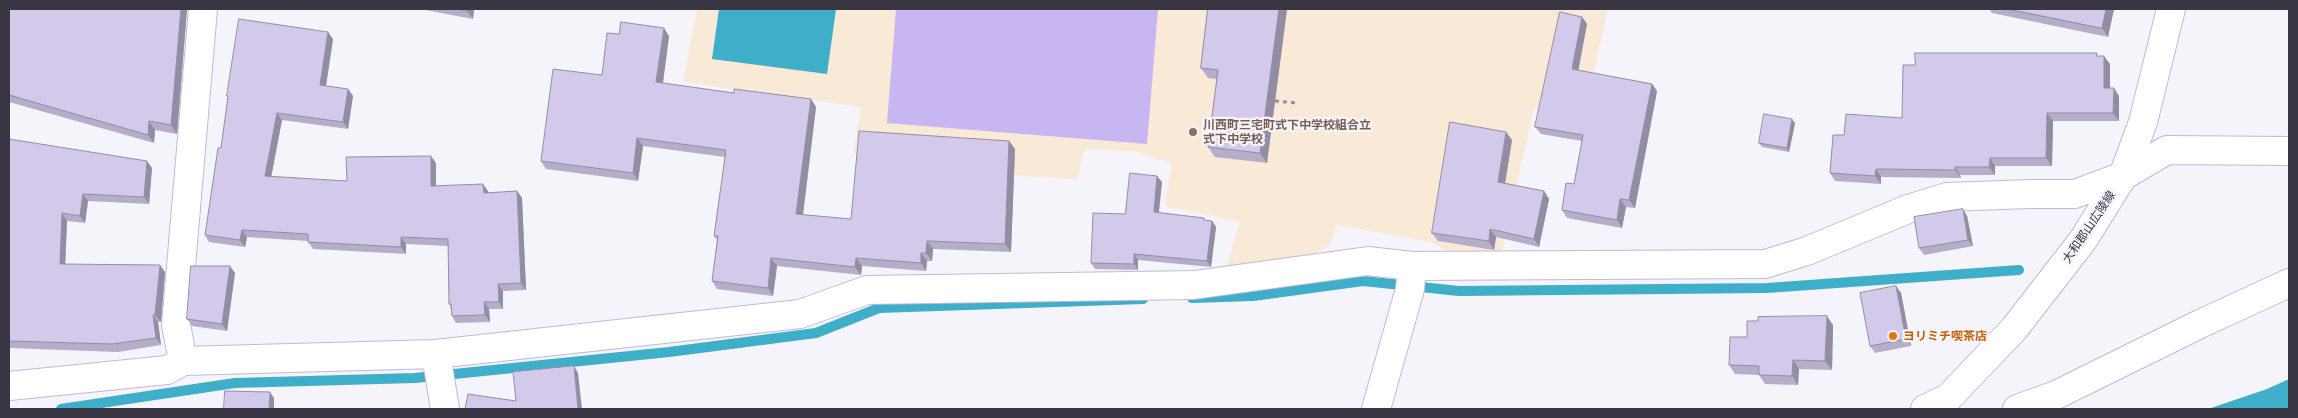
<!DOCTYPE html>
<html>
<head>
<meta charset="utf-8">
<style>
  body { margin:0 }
  #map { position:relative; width:2298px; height:418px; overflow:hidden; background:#f6f4fb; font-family:Ubuntu,sans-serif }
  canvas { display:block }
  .frame { position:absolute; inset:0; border:10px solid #393543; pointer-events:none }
</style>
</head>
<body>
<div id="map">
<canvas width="2298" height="418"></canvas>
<div class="frame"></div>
</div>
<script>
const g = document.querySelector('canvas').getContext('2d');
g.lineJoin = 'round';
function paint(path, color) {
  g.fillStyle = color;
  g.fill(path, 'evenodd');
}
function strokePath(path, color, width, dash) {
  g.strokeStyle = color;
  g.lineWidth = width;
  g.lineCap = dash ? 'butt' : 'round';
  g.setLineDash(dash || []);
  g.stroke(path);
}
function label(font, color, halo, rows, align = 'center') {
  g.font = font + ' Ubuntu,"Noto Sans JP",sans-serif';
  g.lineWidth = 4.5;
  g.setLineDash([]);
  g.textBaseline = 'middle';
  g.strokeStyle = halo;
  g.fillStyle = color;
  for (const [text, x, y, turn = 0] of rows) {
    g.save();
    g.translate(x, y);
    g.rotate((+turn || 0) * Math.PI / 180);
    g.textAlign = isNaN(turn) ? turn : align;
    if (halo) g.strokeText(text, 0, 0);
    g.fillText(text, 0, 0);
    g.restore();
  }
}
paint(new Path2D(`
  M697,9h911l-24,106 -50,-7 -33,147 -55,-4 -14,-9 -96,-17 -5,20 -22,11 -83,11 14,-45 -75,-16 7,-42 -39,-13 -48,-2 -8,30 -209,-12 -15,-16 8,-44 -178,-25z`), '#f9e9d7');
paint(new Path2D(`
  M896,9h262l-11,135 -260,-21z`), '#c7b6f2');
paint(new Path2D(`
  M719,9h117l-9,65 -115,-15z
  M2289,379v30h-81l59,-20z`), '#3faec8');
strokePath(new Path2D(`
  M1192,298l61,-2 110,-15 96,10 308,-3 252,-18
  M61,409l174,-26 180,-5 254,-26 147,-19 63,-25 264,-9`), '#3faec8', 10);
const street = new Path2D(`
  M436,354l9,55
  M183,361l-7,-36 27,-316
  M9,386l158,-16 16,-9 253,-7 364,-40 67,-24 327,-5 174,-24 44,5 353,-2 42,-13 101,-42 39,-12 83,-3h45l48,-18 44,-26 122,1
  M1376,409l34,-120 2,-23
  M2017,409l39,-14 144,-71 89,-41`);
const secondary = new Path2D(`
  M1925,409l23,-11 66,-69 69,-89 40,-64 20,-54 28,-113`);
strokePath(street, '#c1b8da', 30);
strokePath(secondary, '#c1b8da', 30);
strokePath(new Path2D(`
  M1275,101l22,2`), '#94919b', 3, [4, 4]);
strokePath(street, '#fff', 28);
strokePath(secondary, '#fff', 28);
paint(new Path2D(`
  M9,9h178l-10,125 -22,-4 -1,13 -145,-41z
  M420,9h54l-1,10z
  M1208,9h79l-20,154 -52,-6 -7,-10 9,-68 -9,-1 -7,-10z
  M1989,9h125l-6,28 -116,-24z
  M1582,17l5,7 -9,47 74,13 5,7 -22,117 -9,-1 -4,21 -55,-10 -5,-8 12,-26 8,-43 -41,-7 -6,-7z
  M619,34l50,2 -6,47 71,10 77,6 5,8 -13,108 48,4 158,-78 6,8 -4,103 -78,-3 -1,12h-5l-1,10 -64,-5 -1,9 -84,-9 -4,30 -56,-7 -5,-8 5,-41 -3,-4 11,-79 -82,-11 -5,35 -92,-12 -5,-8 61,-86z
  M333,39l-7,47 22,3 5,7 -5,33 -66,-9 -11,57 76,4 89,-18v23l52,5v2l29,-2 5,7 4,92 -23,1v18h-14l1,13 -34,1 -4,-7 -1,-8 -2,-4 -1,-58 -42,-2v10l-93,-5 -5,-7v-1l-61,-4 -2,10 -36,-5 -4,-7 16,-87 7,-50 -1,-2z
  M2100,56l10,8v24l9,8v25h-66l-1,45h-57v9h-35l1,3 -80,-1v7l-46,-3 -5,-8 14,-38 58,-17 13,-53z
  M1795,123l-6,29 -27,-5 -3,-4z
  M9,139l143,29 -3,36 -61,-3 -3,22 -18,-2 -2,43 100,8 -4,50h-3l3,23 -43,7 -109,-4z
  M1512,140l-7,43 39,8 5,8 -10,48 -43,-10 -2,13 -56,-9 -6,-8z
  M1162,182l-3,31 45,5 1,2 7,1 4,6 -5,40 -73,-7v10l-43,-1 -4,-6 34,-49z
  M1967,216l6,30 -49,9 -5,-7z
  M235,273l-8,58 -35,-5 -5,-7z
  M1896,286l5,7 10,53 -36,7 -5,-7z
  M1833,325l-1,45 -33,-1 -1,16 -33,-1 -6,-9 -24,-1 -6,-9z`), '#b5adca');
paint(new Path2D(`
  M181,9h6l-10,125 -6,-9z
  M467,9h7l-1,10 -6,-8z
  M1279,9h8l-20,154 -7,-10z
  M2106,9h8l-6,28 -6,-9z
  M1582,17l5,7 -10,53 -5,-8z
  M664,28l5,8 -7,54 -6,-8z
  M328,32l5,7 -8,53 -5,-7z
  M2104,56l6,8v32l-6,-8z
  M1652,84l5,7 -22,117 -6,-8z
  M2114,88l5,8v25l-6,-8z
  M348,89l5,7 -5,33 -5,-7z
  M811,99l5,8 -14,115 -6,-8z
  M277,113l5,7 -12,63 -5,-7z
  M2047,113l6,8 -1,45 -6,-8z
  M1792,119l3,4 -6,29 -2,-4z
  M149,121l6,9 -1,13 -6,-8z
  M1506,132l6,8 -8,50 -6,-8z
  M637,138l6,8 -5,35 -5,-8z
  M1009,141l6,8 -4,103 -6,-8z
  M431,156l5,7v30l-5,-7z
  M1990,158l5,8v9l-6,-8z
  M147,161l5,7 -3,36 -5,-7z
  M1955,167l5,8 1,3 -6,-8z
  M1876,169l5,8v7l-6,-8z
  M1157,176l5,6 -4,36 -4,-6z
  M483,184l5,7 1,9 -5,-7z
  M517,191l5,7 4,92 -5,-7z
  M1544,191l5,8 -10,48 -5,-8z
  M83,194l5,7 -3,22 -5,-7z
  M1620,199l6,8 -4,21 -5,-8z
  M1963,209l4,7 6,30 -5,-6z
  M62,213l5,8 -2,50 -5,-7z
  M1212,221l4,6 -5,40 -4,-6z
  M1490,229l6,8 -2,13 -5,-9z
  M242,230l5,7 -2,10 -5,-7z
  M401,237l5,7v10l-5,-7z
  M927,241l6,8 -1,12 -6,-8z
  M921,253l6,8 -1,10 -5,-8z
  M1134,254l4,6v10l-4,-6z
  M771,258l6,8 -4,30 -5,-8z
  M856,258l6,8 -1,9 -6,-8z
  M160,265l5,7 -4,50 -6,-7z
  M230,266l5,7 -8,58 -5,-7z
  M498,284l5,7v18l-4,-7z
  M1896,286l5,7 10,53 -5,-7z
  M484,302l5,7 1,13 -5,-7z
  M153,315l5,7 3,23 -5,-7z
  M1827,316l6,9 -1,45 -7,-9z
  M1793,360l6,9 -1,16 -6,-9z
  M574,366l4,7 4,36h-4z
  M270,392l4,6v11h-5z`), '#938da4');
const building = new Path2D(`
  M9,9h172l-10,116 -22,-4 -1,14 -139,-40z
  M457,9h10v2z
  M1208,9h71l-19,144 -52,-6 10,-77 -17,-2z
  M2008,9h98l-4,19z
  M1560,12l22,5 -10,52 80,15 -23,116 -9,-1 -3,21 -55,-10 4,-27 8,1 9,-49 -48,-8z
  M239,19l89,13 -8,53 28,4 -5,33 -66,-9 -12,63 82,5 -1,-24 85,-1v30l52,-2 1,9 33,-2 4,92 -23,1 1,18h-15l1,13 -33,1 -1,-12h-2l-1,-65 -47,-2v10l-93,-5v-8l-66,-4 -2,10 -35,-5 13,-87h3l7,-52h-1z
  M621,22l43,6 -8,54 78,11v-4l77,10 -15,115 55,5 8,-88 150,10 -4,103 -78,-3 -1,12h-5v10l-65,-5 -1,9 -84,-9 -3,30 -56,-7 6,-45h-4l12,-86 -89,-12 -4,35 -92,-12 12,-92 49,6 5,-42 12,1z
  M1915,53h182l-1,3h8v32h10l-1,25h-66l-1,45h-56l-1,9h-34v3l-79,-1 -1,7 -45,-3 3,-38h11l2,-21 56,4 1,-53h12z
  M1764,114l28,5 -5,29 -28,-5z
  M1450,122l56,10 -8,50 46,9 -10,48 -44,-10 -1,12 -57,-8z
  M9,139l138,22 -3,36 -61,-3 -3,22 -18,-3 -2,51 100,1 -5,50h-2l3,23 -44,6 -103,-3z
  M1130,173l27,3 -3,36 50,6v2l8,1 -5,40 -73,-7v10l-43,-1 2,-50 32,1z
  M1963,209l5,31 -49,8 -5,-31z
  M191,266h39l-8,58 -35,-5z
  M1896,286l10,53 -36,7 -10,-53z
  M1827,316l-2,45 -32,-1 -1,16 -33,-1v-9l-30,-1 1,-28h17v-16h11v-4z
  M574,366l4,43h-113l3,-15 48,7 -3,-29z
  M225,391l45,1 -1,17h-45z`);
paint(building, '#d2c9eb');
strokePath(building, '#938da4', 1);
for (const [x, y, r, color] of [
  [1193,132,5,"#8d6e63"],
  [1893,336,5,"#e8710a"]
]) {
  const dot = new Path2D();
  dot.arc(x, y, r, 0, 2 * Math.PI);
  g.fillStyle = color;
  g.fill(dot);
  strokePath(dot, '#f6f4fb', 2);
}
label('bold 12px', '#785e54', '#f6f4fb', [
  ["川西町三宅町式下中学校組合立",1203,125],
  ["式下中学校",1203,139]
], 'left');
label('12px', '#393543', '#f6f4fb', [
  ["大和郡山広陵線",2089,227,-56]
]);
label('bold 12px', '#c56008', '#f6f4fb', [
  ["ヨリミチ喫茶店",1903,336]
], 'left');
</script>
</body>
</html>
